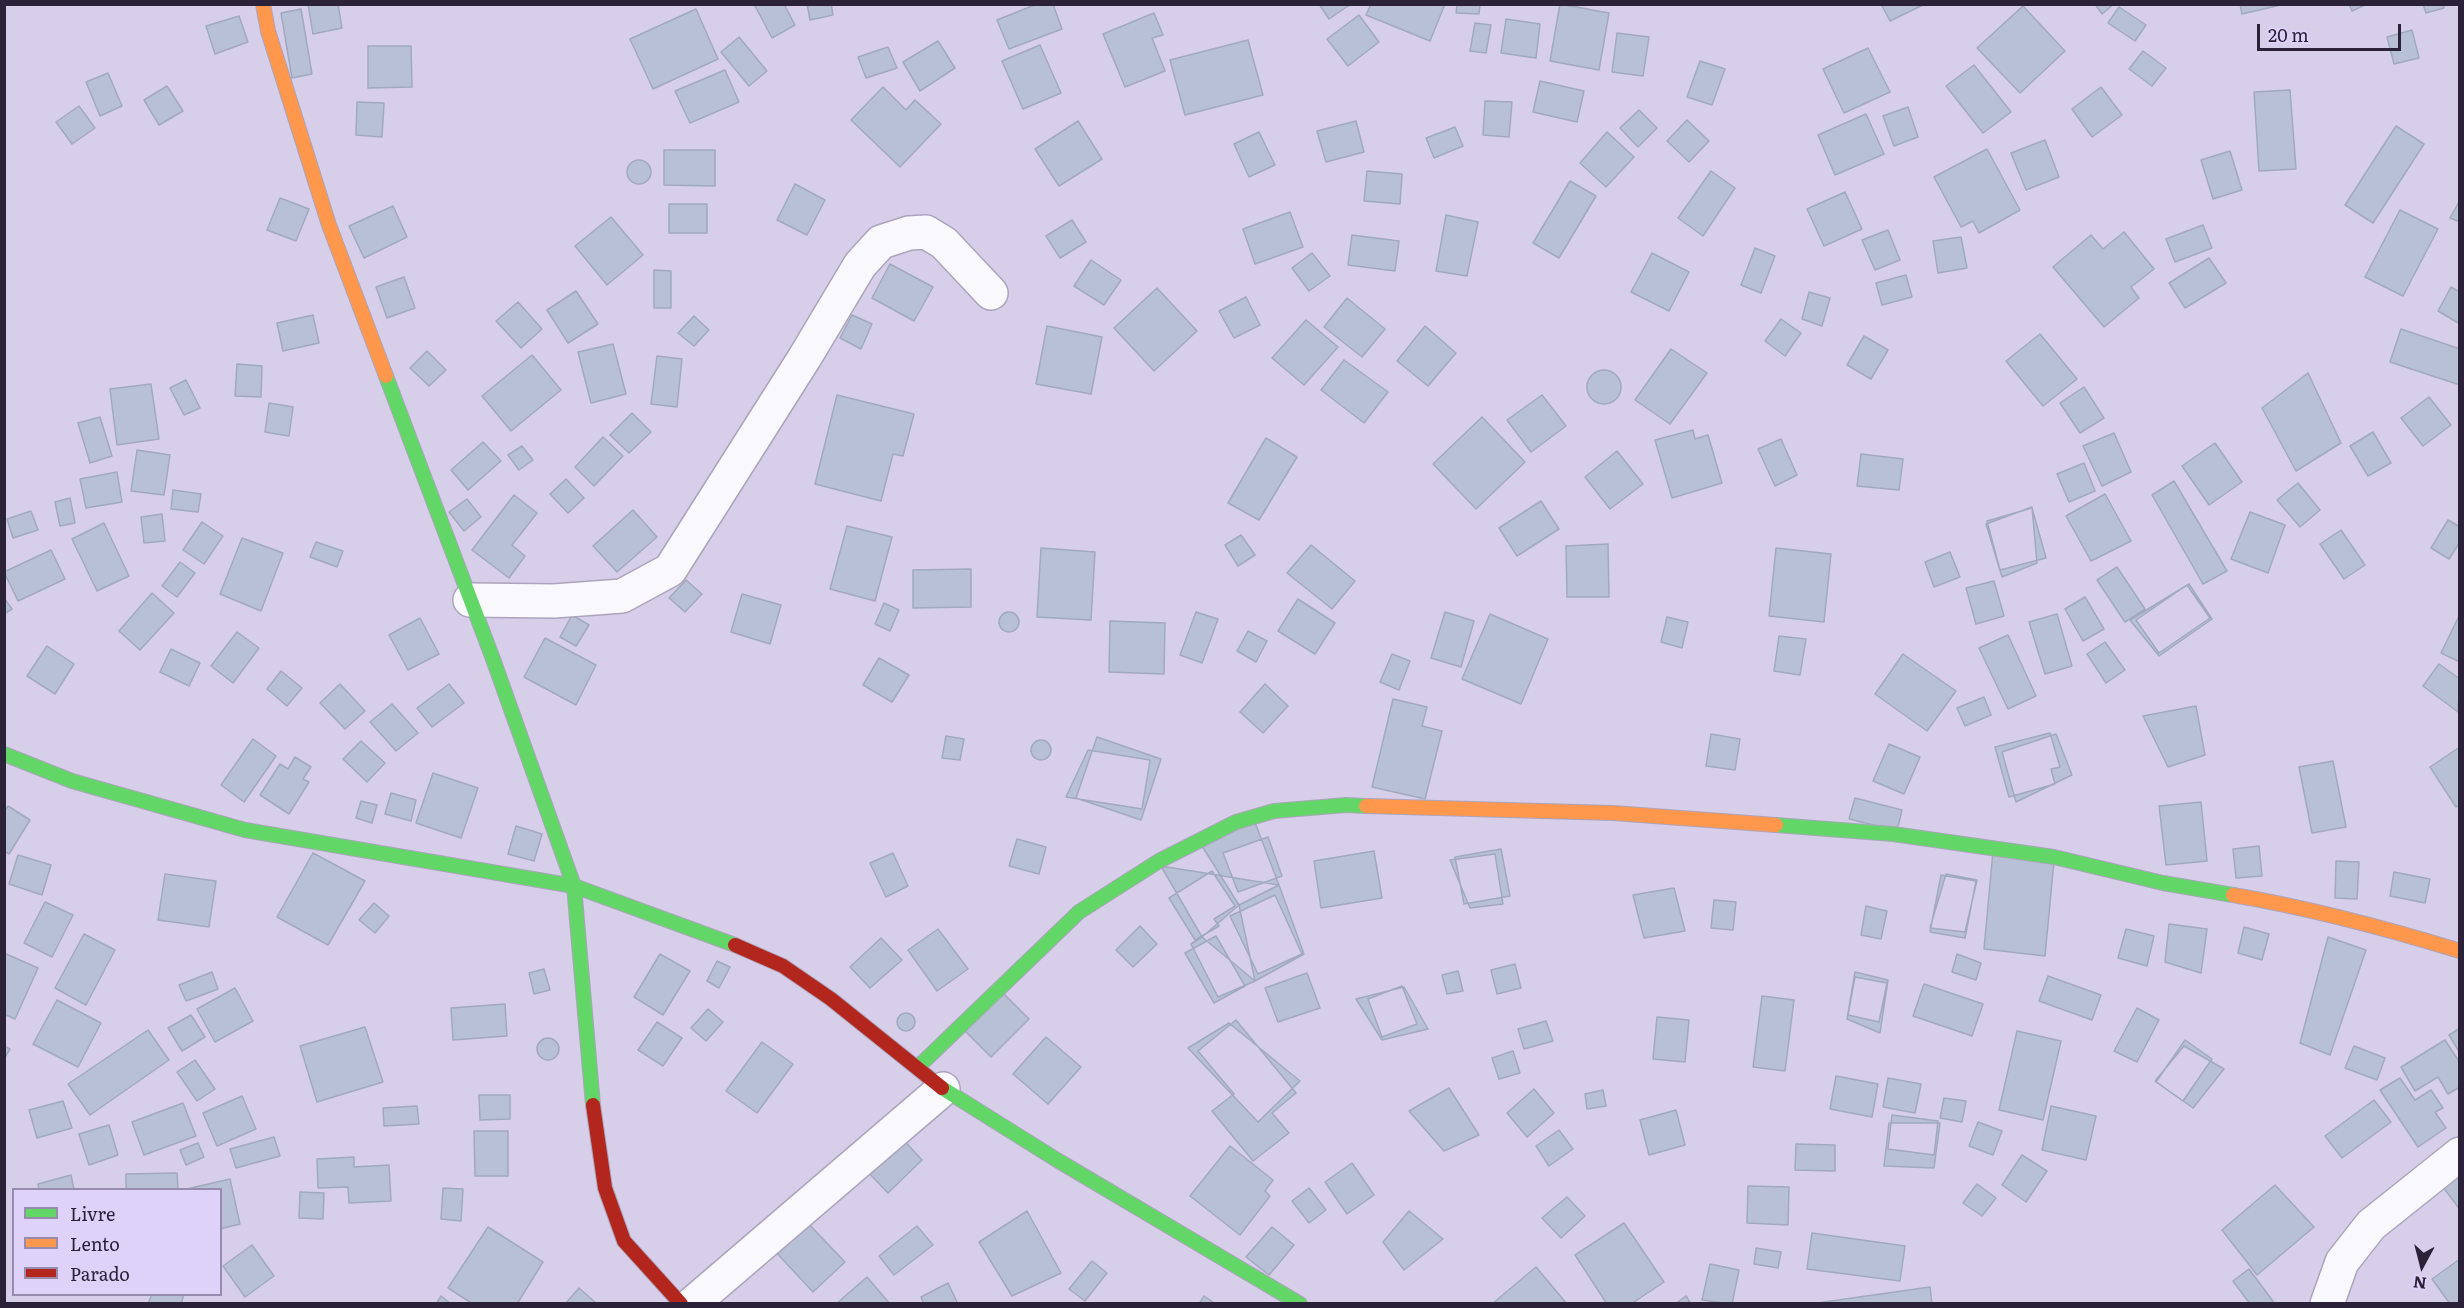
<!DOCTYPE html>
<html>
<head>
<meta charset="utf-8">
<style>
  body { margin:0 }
  #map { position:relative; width:2464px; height:1308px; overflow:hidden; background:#d7ceea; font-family:Literata,serif }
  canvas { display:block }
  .frame { position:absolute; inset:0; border:6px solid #2b223a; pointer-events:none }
  .legend { position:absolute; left:12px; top:1188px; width:210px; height:108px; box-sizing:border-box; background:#dfd2f9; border:2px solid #978cad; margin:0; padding:8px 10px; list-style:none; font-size:18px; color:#2b223a }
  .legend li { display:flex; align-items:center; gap:12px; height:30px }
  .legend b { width:30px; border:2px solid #978cad }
  .north { position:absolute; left:2392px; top:1236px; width:60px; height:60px; -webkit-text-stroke:4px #dfd2f9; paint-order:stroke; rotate:187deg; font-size:16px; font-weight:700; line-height:24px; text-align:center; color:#2b223a }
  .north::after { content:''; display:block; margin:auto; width:21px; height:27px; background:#2b223a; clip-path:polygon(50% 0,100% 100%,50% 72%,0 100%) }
  .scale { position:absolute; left:2257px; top:24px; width:144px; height:27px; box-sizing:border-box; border:3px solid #2b223a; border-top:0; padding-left:8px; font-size:18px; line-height:21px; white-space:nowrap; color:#2b223a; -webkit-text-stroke:4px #dfd2f9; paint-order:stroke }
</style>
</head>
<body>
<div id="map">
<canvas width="2464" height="1308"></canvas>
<div class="frame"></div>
<ul class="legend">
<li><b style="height:8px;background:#63d668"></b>Livre</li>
<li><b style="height:8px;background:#ff974d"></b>Lento</li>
<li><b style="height:8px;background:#b3261e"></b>Parado</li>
</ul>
<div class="north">N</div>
<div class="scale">20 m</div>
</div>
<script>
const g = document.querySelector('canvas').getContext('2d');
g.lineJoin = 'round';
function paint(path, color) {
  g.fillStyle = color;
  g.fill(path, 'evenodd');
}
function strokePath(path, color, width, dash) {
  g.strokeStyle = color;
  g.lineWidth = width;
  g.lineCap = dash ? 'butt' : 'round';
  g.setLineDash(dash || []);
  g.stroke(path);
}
const building = new Path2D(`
  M308,4h30l4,24 -29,6z
  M754,4h30l11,21 -23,13z
  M807,4h24l2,11 -23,5z
  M1037,4h16l9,25 -53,20 -12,-29z
  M1319,4h32l-22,15z
  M1371,4h74l-15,37 -64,-26z
  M1457,4h23l-1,10 -23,-1z
  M1560,4l49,9 -10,57 -49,-9z
  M1881,4h44l-35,17z
  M2095,4h19l-12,10z
  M2240,4h45l-43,10z
  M2349,4h18l-15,7z
  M2423,4h20l1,4 -18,5z
  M2023,6l42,45 -45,42 -43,-45z
  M2119,7l27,18 -11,16 -27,-18z
  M301,9l11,65 -20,4 -11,-65z
  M696,9l22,50 -65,30 -23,-50z
  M1154,13l9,22 -11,3 13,33 -40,16 -22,-53z
  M1359,15l20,27 -31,24 -21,-27z
  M239,16l9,26 -33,12 -9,-28z
  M1506,19l34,5 -4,34 -35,-5z
  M1475,23l16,2 -5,28 -16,-2z
  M2412,30l7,28 -25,6 -7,-27z
  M1617,33l32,4 -6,39 -31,-4z
  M739,37l28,34 -18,15 -28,-34z
  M1248,40l15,55 -78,20 -15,-55z
  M938,41l17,27 -35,23 -17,-29z
  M1040,45l21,48 -38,16 -21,-48z
  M368,46h43l1,41 -44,1z
  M888,47l9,21 -31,10 -8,-21z
  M1868,48l22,44 -46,21 -21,-44z
  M2143,51l23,17 -14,18 -23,-17z
  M1700,61l25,8 -13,36 -25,-8z
  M1974,65l37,47 -28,21 -37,-47z
  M725,70l14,32 -49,21 -15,-32z
  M108,73l14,33 -22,10 -14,-34z
  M1540,81l44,10 -7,31 -44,-10z
  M167,86l16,25 -24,14 -15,-25z
  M883,87l23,23 9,-10 26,24 -41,43 -49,-47z
  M2101,87l21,28 -30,22 -20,-28z
  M2290,90l6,79 -37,2 -5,-79z
  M1485,101l27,1 -3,35 -26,-2z
  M357,102l27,1 -2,34 -26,-2z
  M79,106l16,22 -23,16 -16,-22z
  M1908,107l10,30 -24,9 -11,-30z
  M1639,110l18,18 -19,19 -18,-19z
  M1866,114l18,40 -49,21 -17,-40z
  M1687,120l22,21 -20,21 -22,-21z
  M1078,121l24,38 -43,27 -24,-37z
  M1356,121l8,31 -38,10 -9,-31z
  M2396,126l28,18 -51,79 -28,-18z
  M1455,127l8,19 -29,12 -8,-20z
  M1259,132l16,33 -26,12 -15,-33z
  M1607,132l27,25 -28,30 -26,-24z
  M2045,140l14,37 -33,13 -15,-37z
  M1987,149l33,61 -41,23 -6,-12 -12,6 -27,-50z
  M664,150h51v36l-51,-1z
  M2230,151l12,39 -29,9 -12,-39z
  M627 172a12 12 0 1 1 24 0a12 12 0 1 1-24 0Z
  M1367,171l35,3 -2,30 -36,-3z
  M1711,171l24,17 -32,48 -25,-18z
  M1570,181l26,15 -37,62 -26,-15z
  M795,184l30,16 -18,35 -30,-15z
  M1845,192l17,37 -38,17 -17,-37z
  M280,198l29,11 -13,32 -29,-11z
  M2460,200v22l-10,-4z
  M669,204h38v29h-38z
  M393,206l14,31 -43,21 -15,-32z
  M2400,210l38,19 -35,67 -38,-19z
  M1290,212l13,35 -48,17 -12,-35z
  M1446,215l32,7 -11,54 -31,-5z
  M611,217l32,38 -36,30 -32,-39z
  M1072,220l14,22 -26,16 -14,-22z
  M2203,225l9,23 -37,14 -9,-23z
  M1888,230l12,30 -25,10 -13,-30z
  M2124,232l30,37 -23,18 8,11 -35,29 -51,-60 38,-32 12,14z
  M1352,235l47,6 -4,30 -47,-6z
  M1961,237l6,31 -29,5 -5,-32z
  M1755,248l20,8 -14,37 -20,-8z
  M1312,253l18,23 -21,15 -17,-23z
  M1652,253l37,19 -20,39 -38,-19z
  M2209,258l17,25 -41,25 -16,-25z
  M1091,260l30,20 -17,25 -30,-19z
  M890,264l43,23 -19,34 -42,-23z
  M654,270l17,1v37h-17z
  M1906,275l6,22 -30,8 -6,-22z
  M404,277l11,31 -28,10 -11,-31z
  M2451,287l9,5v32l-22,-13z
  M1157,288l40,43 -43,40 -40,-43z
  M576,291l22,33 -30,19 -21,-33z
  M1809,292l21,6 -8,28 -20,-7z
  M1246,297l14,28 -26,13 -15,-27z
  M1347,298l38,31 -23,28 -38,-30z
  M518,302l24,27 -21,19 -25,-27z
  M313,315l6,28 -36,8 -6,-28z
  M852,315l20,9 -11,25 -21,-11z
  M694,316l15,14 -15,16 -16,-13z
  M1781,319l20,14 -16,23 -20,-15z
  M1306,320l32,27 -34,38 -32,-27z
  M1047,326l55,11 -11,57 -55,-10z
  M1425,326l31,27 -28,33 -31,-25z
  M2401,329l59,20v36l-70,-23z
  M2040,334l37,45 -34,27 -37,-45z
  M1864,336l24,14 -17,29 -24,-14z
  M613,344l13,50 -35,9 -13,-51z
  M1671,349l36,24 -37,51 -35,-24z
  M427,351l19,19 -17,16 -19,-18z
  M532,355l29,35 -50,41 -29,-35z
  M657,356l25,3 -5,48 -26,-3z
  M1344,360l44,32 -24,31 -43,-33z
  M237,364l25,2 -1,31 -26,-1z
  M1587 387a17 17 0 1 1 34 0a17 17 0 1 1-34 0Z
  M2308,373l33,70 -45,28 -34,-63z
  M186,380l14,28 -16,7 -14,-27z
  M151,384l8,55 -42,6 -7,-56z
  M2084,387l20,31 -24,15 -20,-30z
  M837,395l77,19 -11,42 -10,-2 -12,47 -66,-17z
  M1542,395l24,31 -35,26 -24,-32z
  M2429,397l22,28 -28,21 -22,-28z
  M269,403l24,4 -4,29 -24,-4z
  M632,413l19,19 -22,21 -19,-18z
  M100,417l12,39 -22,7 -12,-40z
  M1482,417l43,45 -49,47 -43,-45z
  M1693,430l2,9 13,-4 14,48 -50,15 -17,-58z
  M2373,432l18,31 -23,13 -18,-30z
  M2114,433l17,39 -29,14 -19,-40z
  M603,437l20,19 -29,30 -19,-19z
  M1266,438l31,19 -38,63 -31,-17z
  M1781,439l16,36 -22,11 -17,-37z
  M483,442l18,19 -33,29 -17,-20z
  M2215,443l27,39 -33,23 -27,-39z
  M522,446l11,14 -14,10 -11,-15z
  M137,450l33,5 -6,40 -33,-4z
  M1617,451l26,33 -33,25 -25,-32z
  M1861,454l42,5 -4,31 -42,-4z
  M2084,463l11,28 -26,11 -12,-28z
  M117,472l5,30 -36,6 -6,-29z
  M566,479l18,19 -16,15 -18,-19z
  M2174,481l53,90 -24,13 -51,-89z
  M2298,483l22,27 -20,17 -23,-27z
  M173,490l28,4 -3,18 -27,-3z
  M2105,494l26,47 -40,20 -25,-45z
  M514,495l23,18 -25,32 13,11 -16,22 -37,-28z
  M70,498l5,25 -15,3 -5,-24z
  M467,499l14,18 -17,14 -15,-19z
  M1541,501l18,28 -42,27 -18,-28z
  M2032,507l5,56 -35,14 -16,-53z
  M2032,508l14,50 -46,12 -13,-49z
  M633,510l24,27 -40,35 -24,-26z
  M31,511l7,19 -25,8 -6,-19z
  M2250,512l35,13 -17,48 -37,-14z
  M162,514l3,27 -21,2 -3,-26z
  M2448,520l12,7v15l-11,17 -18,-11z
  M202,522l21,14 -19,28 -21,-14z
  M104,523l25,53 -32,15 -25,-52z
  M847,526l45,11 -17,64 -45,-12z
  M2341,530l24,35 -21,14 -24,-35z
  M1241,535l14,20 -17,11 -13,-21z
  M242,538l41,15 -22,58 -41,-17z
  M316,542l27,9 -6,16 -27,-10z
  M1608,544l1,53h-42l-1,-51z
  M1311,545l44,36 -23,28 -45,-36z
  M1041,548l54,4 -4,68 -54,-3z
  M1776,548l55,6 -7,68 -55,-6z
  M51,550l14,29 -47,22 -14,-29z
  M1950,552l10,25 -26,10 -9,-25z
  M180,562l15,11 -18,24 -15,-11z
  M2117,567l28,42 -20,13 -28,-42z
  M971,569v38l-58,1v-38z
  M686,580l16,14 -17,18 -16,-14z
  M1994,581l10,35 -28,8 -10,-36z
  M2189,584l23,35 -53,37 -29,-36z
  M2187,585l23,33 -51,35 -23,-33z
  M152,593l22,20 -34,37 -21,-19z
  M742,594l39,11 -11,39 -39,-12z
  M2085,597l19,32 -21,12 -18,-32z
  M4,598l8,11 -8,5z
  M1298,599l37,24 -20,31 -37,-23z
  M884,603l15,7 -9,21 -15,-7z
  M1196,612l22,7 -16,44 -22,-8z
  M1445,612l29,9 -13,46 -30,-9z
  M999 622a10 10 0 1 1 20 0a10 10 0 1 1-20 0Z
  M1490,614l58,25 -27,65 -59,-25z
  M2057,614l15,52 -27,8 -16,-52z
  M2460,614v48l-19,-9z
  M572,615l17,10 -13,21 -16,-9z
  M1667,617l21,5 -6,26 -21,-6z
  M420,618l19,36 -31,16 -19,-35z
  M1110,621l55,2 -1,51 -55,-2z
  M1248,631l19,10 -11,21 -19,-11z
  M237,632l22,16 -26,35 -22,-17z
  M2008,635l28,61 -28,13 -29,-61z
  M1779,636l27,3 -6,36 -26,-4z
  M545,638l51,27 -20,40 -52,-28z
  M2105,642l20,28 -19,13 -19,-29z
  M47,646l27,18 -19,30 -28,-18z
  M171,649l29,14 -11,23 -29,-14z
  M1392,654l18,7 -11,29 -19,-8z
  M1903,654l53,37 -29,40 -52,-37z
  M879,658l30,17 -17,27 -29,-17z
  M2439,664l21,15 -2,33 -35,-26z
  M281,671l21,17 -15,18 -20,-17z
  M340,684l25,27 -20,18 -25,-26z
  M449,684l15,19 -32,24 -15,-19z
  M1265,684l23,22 -25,27 -23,-21z
  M1984,697l7,18 -26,11 -8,-18z
  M1393,699l34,8 -5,19 20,5 -17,68 -53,-12z
  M392,704l26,29 -22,18 -26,-29z
  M2196,706l9,49 -37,12 -25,-51z
  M2050,733l10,34 -9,2 4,15 -46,13 -14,-50z
  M1711,734l29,5 -5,31 -29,-4z
  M2056,734l16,41 -56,27 -14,-50z
  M946,736l18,3 -4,21 -18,-2z
  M1097,737l64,22 -20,61 -65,-22z
  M253,739l23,17 -32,46 -23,-17z
  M1031 750a10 10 0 1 1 20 0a10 10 0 1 1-20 0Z
  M361,741l24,22 -18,19 -24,-23z
  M1889,744l31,13 -16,37 -31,-13z
  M2460,747v58l-4,2 -26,-40z
  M1088,750l62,10 -8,49 -76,-12z
  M295,757l16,10 -8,12 6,3 -20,32 -29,-19 20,-31 8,5z
  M2333,761l13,66 -34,6 -13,-66z
  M433,773l45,15 -17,50 -45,-15z
  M391,793l25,7 -5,21 -26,-7z
  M1855,798l47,12 -5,21 -48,-12z
  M361,801l16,4 -5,18 -16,-5z
  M2201,802l6,59 -41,4 -7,-59z
  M8,806l22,14 -21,34 -5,-3v-39z
  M1254,820l25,65 -40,20 -37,-59z
  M516,826l26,8 -8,27 -26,-7z
  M1268,837l14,39 -44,16 -15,-39z
  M1017,839l29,8 -7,27 -30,-8z
  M2259,846l3,30 -26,2 -3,-29z
  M1501,849l9,47 -46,8 -9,-47z
  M1374,851l8,47 -61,10 -7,-47z
  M1993,851l61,10 -9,95 -61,-7z
  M313,853l52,28 -37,64 -51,-28z
  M893,853l15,33 -22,11 -16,-34z
  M1495,854l8,50 -33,4 -20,-48z
  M18,855l33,10 -9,30 -33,-11z
  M2336,861l23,1 -2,37 -22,-1z
  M1161,866l118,19 25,69 -49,27 -16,-76 -37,32z
  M1212,871l23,35 -21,13 5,7 -24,14 -26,-42z
  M2394,872l36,7 -5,24 -35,-7z
  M165,874l51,7 -7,46 -51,-7z
  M1946,874l31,6 -12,52 -35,-4z
  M1941,875l35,6 -11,57 -35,-6z
  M1674,888l11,43 -41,7 -11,-43z
  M1275,895l27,59 -44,20 -28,-58z
  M1714,900l22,2 -3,28 -22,-2z
  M45,902l28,13 -21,42 -28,-14z
  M374,903l15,13 -14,17 -16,-13z
  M1866,906l21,5 -6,28 -20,-4z
  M2169,924l38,5 -6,44 -36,-11z
  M1140,926l17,18 -24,23 -17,-17z
  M2244,927l25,7 -7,26 -24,-7z
  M938,929l30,40 -31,22 -29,-41z
  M2126,929l28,7 -7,30 -29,-8z
  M84,934l31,16 -29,55 -31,-17z
  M1216,936l29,50 -31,17 -29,-50z
  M1202,937l53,44 -37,16 -27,-53z
  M2328,937l38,13 -36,105 -30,-12z
  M881,938l21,22 -32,28 -20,-21z
  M4,953l34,15 -23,51 -11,-5z
  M660,954l30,17 -27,44 -29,-18z
  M1957,954l24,9 -5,17 -24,-8z
  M717,961l13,6 -11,21 -12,-7z
  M1515,964l6,24 -24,6 -6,-24z
  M544,969l6,21 -16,4 -5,-21z
  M1458,971l5,20 -16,3 -5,-19z
  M212,972l6,17 -32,12 -7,-16z
  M1855,972l33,8 -8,53 -33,-14z
  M1307,973l13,35 -42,14 -13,-34z
  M2048,976l53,19 -9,25 -53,-19z
  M1855,977l32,6 -8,39 -31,-7z
  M1924,984l59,20 -11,32 -59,-20z
  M1402,986l15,38 -35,13 -14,-38z
  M1404,987l24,42 -46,11 -26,-41z
  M235,988l18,33 -38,21 -18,-33z
  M1002,992l27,27 -38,38 -27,-27z
  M1762,996l32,4 -9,71 -32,-4z
  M57,1000l44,23 -23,44 -45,-23z
  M505,1004l2,32 -54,4 -2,-32z
  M2137,1008l22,12 -22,42 -23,-11z
  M708,1009l15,13 -17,19 -15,-13z
  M897 1022a9 9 0 1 1 18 0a9 9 0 1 1-18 0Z
  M191,1015l14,22 -23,14 -14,-23z
  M1657,1017l32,3 -4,42 -32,-3z
  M1236,1020l60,73 -24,20 17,20 -36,28 -41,-50 22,-17 -36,-43z
  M1546,1021l7,20 -29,8 -6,-20z
  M657,1022l25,16 -19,28 -25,-16z
  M1229,1023l71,58 -42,41 -70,-74z
  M365,1027l18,55 -66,20 -17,-56z
  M2460,1028v25l-11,-18z
  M148,1030l21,30 -79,55 -22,-31z
  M2017,1031l44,10 -18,79 -44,-10z
  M1046,1037l35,30 -33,37 -35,-30z
  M537 1049a11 11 0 1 1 22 0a11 11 0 1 1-22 0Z
  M2185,1040l27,19 -29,42 -27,-19z
  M2445,1040l15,23v24l-12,7 -10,-17 -23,14 -14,-24z
  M762,1042l31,22 -36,49 -31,-22z
  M4,1046l6,3 -6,10z
  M2184,1046l40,23 -31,39 -38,-27z
  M2354,1046l31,12 -8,22 -32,-12z
  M1513,1051l7,22 -21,6 -7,-21z
  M195,1060l20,29 -18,12 -20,-29z
  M1836,1076l42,8 -6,33 -42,-8z
  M1888,1078l33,6 -6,29 -32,-6z
  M2400,1078l15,22 16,-10 12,18 -8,4 11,16 -28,19 -38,-57z
  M1449,1088l30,47 -35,16 -35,-40z
  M1534,1089l20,24 -27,24 -20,-24z
  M1603,1090l3,16 -19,3 -2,-15z
  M479,1095h31v24l-30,1z
  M242,1096l14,33 -39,17 -14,-33z
  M1944,1098l22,3 -4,21 -22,-4z
  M2374,1100l17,22 -49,36 -17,-22z
  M63,1101l9,27 -35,10 -8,-28z
  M183,1103l13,33 -52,19 -12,-33z
  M417,1106l2,18 -35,2 -1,-18z
  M2051,1106l45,10 -10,44 -44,-10z
  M1676,1110l9,35 -36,10 -9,-35z
  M1892,1115l46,6 -4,34 -46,-6z
  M1978,1122l24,9 -9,24 -24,-9z
  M1889,1123h51l-6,45 -50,-2z
  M109,1125l9,30 -29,10 -10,-31z
  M1559,1130l14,19 -24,17 -13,-20z
  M474,1131h34v45h-33z
  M899,1135l23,25 -34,33 -23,-24z
  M274,1137l6,19 -44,12 -6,-19z
  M198,1143l6,14 -18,8 -6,-15z
  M1796,1144l39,1v26l-40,-1z
  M1230,1146l43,34 -8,11 5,5 -30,39 -50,-39z
  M2022,1155l25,16 -21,31 -24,-17z
  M354,1157v10l35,-2 2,36 -42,2 -1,-16 -30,1 -1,-29z
  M1352,1163l22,32 -27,19 -22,-32z
  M177,1173l1,17h-52v-16z
  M71,1175l3,15h-35l-1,-6z
  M2460,1176v30l-2,1 -15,-20z
  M230,1179l10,45 -20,5v-39l-33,-1z
  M1977,1184l19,14 -14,18 -19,-13z
  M2275,1185l39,42 -57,48 -35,-45z
  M1748,1186l41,1 -1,38 -41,-2z
  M443,1188l20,1 -2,32 -20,-2z
  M1309,1188l17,22 -17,13 -17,-22z
  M300,1192l24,1 -1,26 -24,-1z
  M1567,1197l18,19 -24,22 -19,-20z
  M1027,1211l34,62 -49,23 -33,-54z
  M1409,1211l34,28 -39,31 -21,-28z
  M803,1218l42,44 -32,30 -42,-45z
  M1624,1223l40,59 -33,22h-24l-32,-49z
  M917,1226l16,19 -39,30 -15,-19z
  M488,1227l55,35 -26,42h-44l-25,-16z
  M1272,1227l22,18 -25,30 -23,-18z
  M1812,1233l93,13 -5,35 -93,-12z
  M252,1245l22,31 -29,21 -22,-31z
  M1756,1248l25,4 -3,16 -24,-4z
  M2460,1259v45h-10l-18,-25z
  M1092,1261l15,12 -22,28 -16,-12z
  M1710,1264l29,6 -7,34 -30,-4z
  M1536,1267l31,37h-75z
  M2249,1269l26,35h-25l-17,-23z
  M867,1277l23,27h-54z
  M948,1283l10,21h-34l-3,-7z
  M1930,1287l2,17h-122z
  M579,1288l18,16h-32z
  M152,1294h32l-3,10h-33z
  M441,1296l10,8h-15z
  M1204,1296l12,8h-17z
  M1686,1296l5,8h-16z`);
paint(building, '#b8c0d6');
strokePath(building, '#a1a9be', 1.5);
const street = new Path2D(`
  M470,600l84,1 68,-5 48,-26 135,-213 55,-92 21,-23 28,-9 17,-1 18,11 47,50
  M692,1304l251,-215
  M2327,1304l15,-42 29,-37 89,-71`);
const fast = new Path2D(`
  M386,376l107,283 81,227 19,219
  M4,754l68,27 173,49 329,56 161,59
  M1776,825l117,9 161,23 109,26 70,12
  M918,1067l161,-155 80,-51 77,-39 38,-11 72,-6 20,1
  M942,1088l115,72 243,144`);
const slow = new Path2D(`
  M263,4l5,27 61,194 57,151
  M1366,806l247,7 163,12
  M2233,895c77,13 152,33 227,56`);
const jam = new Path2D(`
  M735,945l48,21 48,33 111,89
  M593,1105l12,83 19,53 57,63`);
strokePath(street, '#aca4bc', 36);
strokePath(fast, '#aca4bc', 16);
strokePath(slow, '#aca4bc', 16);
strokePath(jam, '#aca4bc', 16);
strokePath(street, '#f9f8fc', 33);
strokePath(fast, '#63d668', 14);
strokePath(slow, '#ff974d', 14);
strokePath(jam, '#b3261e', 14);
</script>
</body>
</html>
